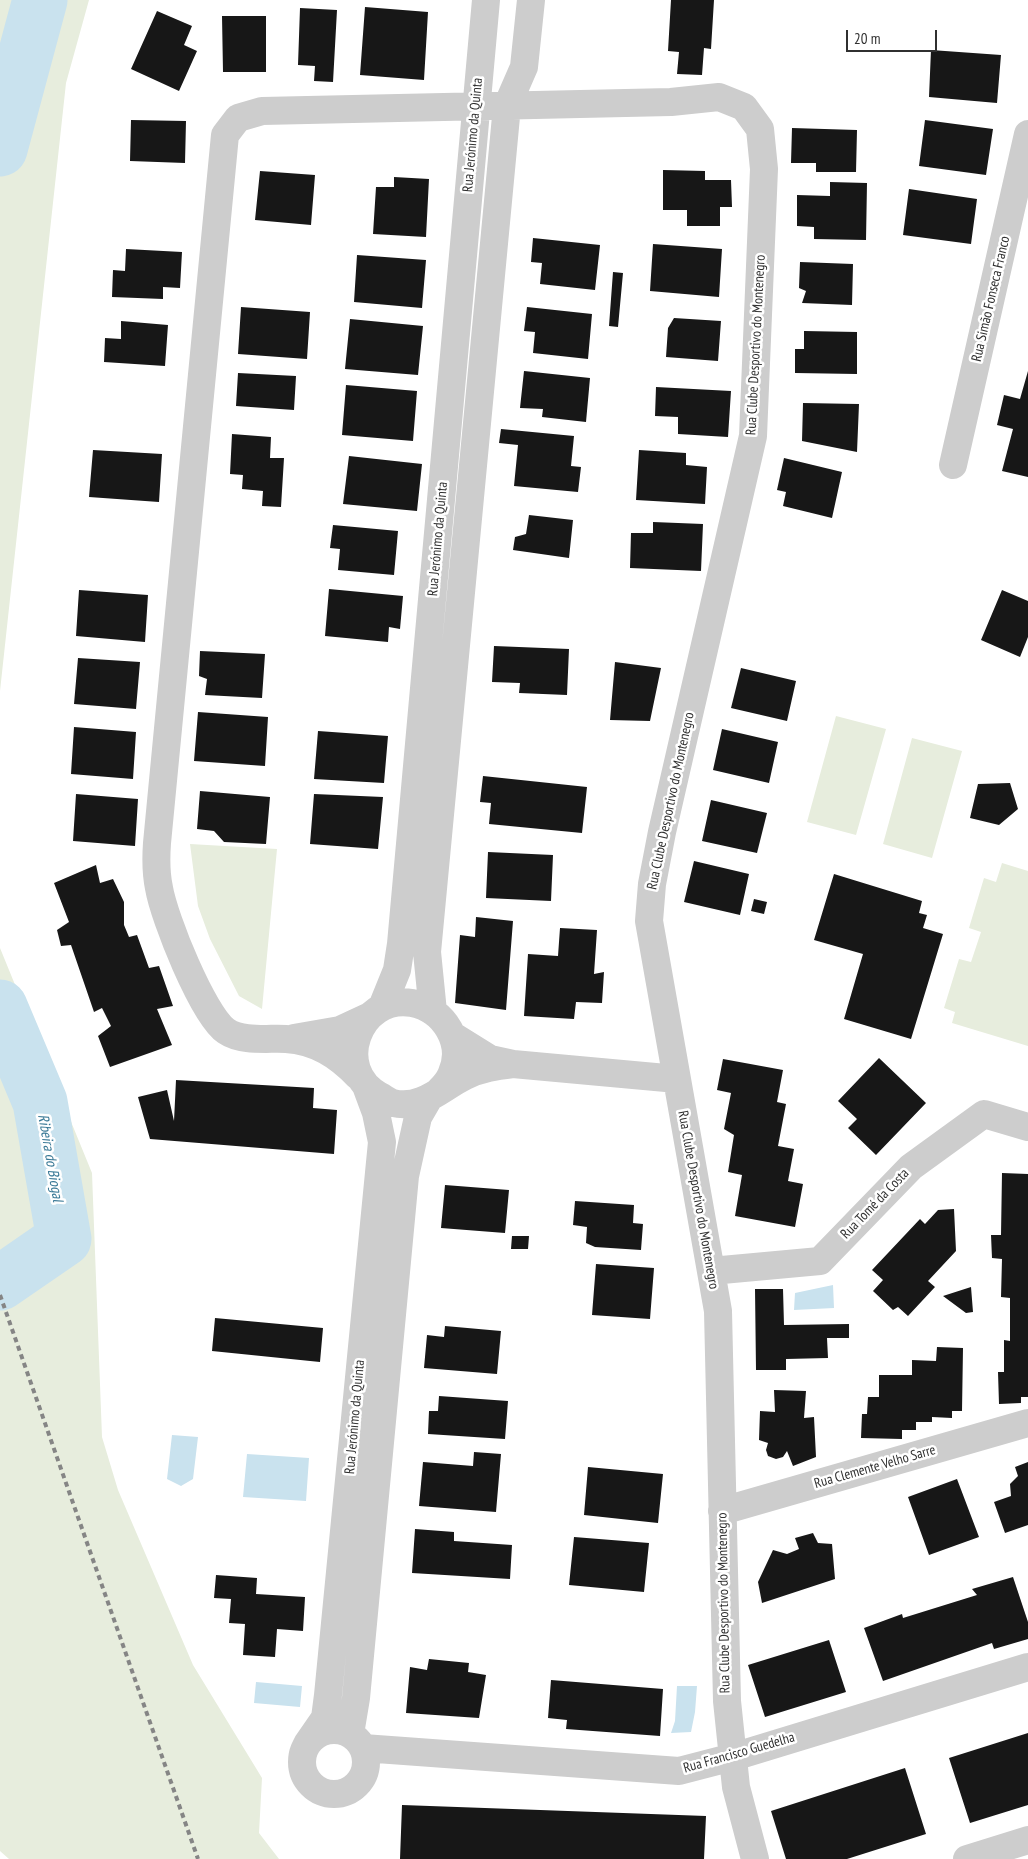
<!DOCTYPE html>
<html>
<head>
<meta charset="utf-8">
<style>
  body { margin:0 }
  #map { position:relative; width:1028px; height:1859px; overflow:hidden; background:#fff; font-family:"PT Sans Narrow",sans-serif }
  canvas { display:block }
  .scale { position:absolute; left:846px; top:30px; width:91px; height:22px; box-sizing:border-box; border:2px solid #303030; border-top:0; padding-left:6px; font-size:15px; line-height:18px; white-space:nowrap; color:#303030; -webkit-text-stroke:4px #fff; paint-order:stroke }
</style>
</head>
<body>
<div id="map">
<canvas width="1028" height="1859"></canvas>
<div class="scale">20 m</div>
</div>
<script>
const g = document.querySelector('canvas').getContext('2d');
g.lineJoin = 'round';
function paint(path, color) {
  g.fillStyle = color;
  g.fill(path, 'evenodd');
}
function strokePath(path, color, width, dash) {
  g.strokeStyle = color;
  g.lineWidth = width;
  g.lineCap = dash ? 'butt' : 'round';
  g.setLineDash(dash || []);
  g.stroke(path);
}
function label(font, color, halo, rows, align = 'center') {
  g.font = font + ' "PT Sans Narrow",sans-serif';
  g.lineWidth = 5;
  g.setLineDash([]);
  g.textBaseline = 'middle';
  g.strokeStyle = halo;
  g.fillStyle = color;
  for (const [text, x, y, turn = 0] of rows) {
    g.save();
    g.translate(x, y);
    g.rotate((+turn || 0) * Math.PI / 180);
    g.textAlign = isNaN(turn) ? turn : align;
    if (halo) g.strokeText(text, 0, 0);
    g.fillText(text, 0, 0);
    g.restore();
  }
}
paint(new Path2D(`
  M0,0h89l-23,83 -66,608z
  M836,716l50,13 -30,106 -49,-13z
  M912,738l50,13 -30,107 -49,-14z
  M190,844l87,5 -15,160 -23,-13 -29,-57 -12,-33z
  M1002,863l26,8v175l-76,-23 3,-11 -11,-4 15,-49 12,3 10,-30 -12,-4 15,-50 12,4z
  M0,948l92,225 10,264 16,53 75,175 69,113 -3,55 20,26h-270l-9,-8z`), '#e7eddd');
paint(new Path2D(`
  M833,1285l1,23 -40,2 1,-17z
  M172,1435l26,2 -5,42 -12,7 -14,-7z
  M247,1454l62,4 -3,43 -63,-4z
  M256,1682l46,4 -2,21 -46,-4z
  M677,1686h20l-2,26 -4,20 -20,1 4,-12z`), '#c9e2ee');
strokePath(new Path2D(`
  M0,149l40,-149
  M0,1007l40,95 24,137 -64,44`), '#c9e2ee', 55);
paint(new Path2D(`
  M671,0h43l-3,49 -7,-1 -2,27 -25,-1 2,-22 -11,-1z
  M365,7l63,5 -4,68 -64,-5z
  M300,8l37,2 -4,72 -19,-1 1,-15 -17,-1z
  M157,11l35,15 -8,19 13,6 -18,40 -48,-22z
  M222,16h44v56h-43z
  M931,50l70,5 -4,48 -68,-6z
  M131,120l55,1 -1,42 -55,-2z
  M925,120l68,9 -7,46 -67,-9z
  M792,128l65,2 -1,42h-40v-9h-25z
  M663,170l42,1v9h26l1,27h-12v19h-33v-16h-24z
  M260,171l55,4 -4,50 -56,-5z
  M394,177l35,2 -3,58 -53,-3 3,-47h18z
  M830,182l37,1 -1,57 -52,-1v-12l-17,-1v-31l33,1z
  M909,189l68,10 -6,45 -68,-9z
  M533,238l67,7 -5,45 -55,-6 2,-21 -11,-1z
  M653,244l69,5 -3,48 -69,-6z
  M126,249l56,3 -2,36 -17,-1v12l-51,-2 1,-27 12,1z
  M357,255l69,5 -4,48 -68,-6z
  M800,262l53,2 -1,41 -50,-2 4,-12 -7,-3z
  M613,272l10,1 -5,54 -9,-1z
  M241,307l69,5 -3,47 -69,-5z
  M527,307l65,7 -4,45 -55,-6 2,-21 -11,-1z
  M674,318l47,3 -3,40 -52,-4 2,-29z
  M350,319l73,7 -5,49 -73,-6z
  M121,321l47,4 -3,41 -61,-4 1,-24 16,1z
  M804,331l53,1v42l-62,-1v-24h9z
  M524,371l66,7 -4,44 -44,-5 1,-8 -23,-1z
  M1028,371v106l-26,-6 11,-42 -16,-4 7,-30 16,4z
  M238,373l58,3 -2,34 -58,-4z
  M346,385l71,6 -4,50 -71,-6z
  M656,387l75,4 -3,46 -50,-3v-17l-23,-1z
  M803,403l56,1 -2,48 -55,-11z
  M501,429l73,7 -3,30 10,1 -3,25 -64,-6 4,-41 -19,-2z
  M232,434l39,3 -1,21h14l-3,49 -19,-1 1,-15 -21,-2 1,-14 -13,-1z
  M93,450l69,4 -3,48 -70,-5z
  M639,450l47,3v12l21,2 -2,37 -69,-4z
  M349,456l73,8 -5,47 -74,-7z
  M784,458l58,14 -10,46 -49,-12 3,-14 -9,-2z
  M529,515l44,5 -4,38 -56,-8 2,-13 11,-3z
  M653,522l50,2 -2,47 -71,-3 1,-35h22z
  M333,525l65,6 -4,44 -56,-5 2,-21 -10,-1z
  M329,589l74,7 -3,33 -11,-2 -1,15 -63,-6z
  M79,590l69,5 -3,47 -69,-6z
  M1002,590l26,11v36l-8,20 -39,-17z
  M494,646l75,3 -2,46 -48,-2 1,-10 -28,-1z
  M200,651l65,3 -3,44 -57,-3 2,-16 -8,-3z
  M78,658l62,4 -4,47 -62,-5z
  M615,662l46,6 -11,53 -40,-1z
  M741,668l55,13 -9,40 -56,-13z
  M198,712l70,5 -3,49 -71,-5z
  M74,727l62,5 -3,47 -62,-5z
  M722,729l56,13 -9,41 -56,-13z
  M318,731l70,5 -4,47 -70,-4z
  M483,776l104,11 -5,46 -93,-9 2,-21 -11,-1z
  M1010,783l8,26 -19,16 -29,-7 8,-34z
  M200,791l70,6 -4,47 -42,-2 -10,-11 -17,-2z
  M76,794l62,5 -3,47 -62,-5z
  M314,794l69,3 -5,52 -68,-5z
  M711,800l56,13 -10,40 -55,-12z
  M488,852l65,3 -2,46 -65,-3z
  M694,861l55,13 -9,41 -56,-13z
  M96,865l4,18 13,-4 11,23v23l5,12 8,-2 12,33 10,-2 14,40 -16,3 15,36 -62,22 -12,-31 13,-10 -9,-18 -8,4 -23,-67 -10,1 -4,-16 12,-8 -15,-39z
  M834,874l88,27 -3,12 8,2 -4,13 20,6 -32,105 -67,-20 19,-65 -49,-14z
  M754,899l13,3 -3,12 -13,-3z
  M476,917l37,4 -7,89 -51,-7 5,-68 15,2z
  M560,928l37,2 -3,44 10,-2 -2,31 -26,-1 -2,17 -50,-3 4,-62 30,2z
  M879,1058l47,45 -50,52 -28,-27 9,-9 -19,-18z
  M723,1059l60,11 -6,32 9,2 -8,42 16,3 -6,32 15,3 -8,43 -60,-11 7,-41 -14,-3 6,-37 -10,-6 7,-36 -14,-3z
  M176,1080l138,8 -1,20 24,2 -3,44 -184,-15 -12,-42 29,-7 7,31z
  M1002,1173l26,1v223h-7v6l-22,1 -1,-32h6v-32l6,1v-43l-9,-1 1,-38 -10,-1 -1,-23h10z
  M445,1185l64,5 -4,43 -64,-5z
  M575,1201l59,4 -1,18 10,1 -2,26 -46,-3 -9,-4 1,-16 -14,-2z
  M954,1209l2,42 -28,30 7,6 -27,29 -10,-9 -5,3 -20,-19 10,-11 -11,-10 48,-51 5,5 13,-14z
  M512,1236h17l-1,13h-17z
  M596,1264l58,4 -4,51 -58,-4z
  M971,1287l2,25 -7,1 -23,-17z
  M755,1289h28l1,36 65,-1v14h-22l1,20 -42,1v11h-30z
  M215,1318l108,10 -3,34 -108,-11z
  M445,1326l56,5 -4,43 -73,-6 3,-33 17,2z
  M937,1347l26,1 -1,63h-10v7l-20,-1v5h-16v8h-14v9l-41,-1 1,-24h5l1,-17h11v-22h33v-15l24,1z
  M774,1390l32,1 -2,27 10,-1 2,40 -23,9 -6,-15 -4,6 -7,2 -8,-3 -2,-6 2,-7 -9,-3 1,-29 15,1z
  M439,1396l69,5 -3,38 -77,-5 1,-23h9z
  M474,1452l27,2 -5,58 -77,-6 4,-44 50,4z
  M1028,1462v63l-23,8 -11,-31 17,-6 -1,-12 8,-8 -3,-9z
  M588,1467l75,7 -5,49 -74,-8z
  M957,1479l22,58 -50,18 -21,-58z
  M415,1529l39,3v9l58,4 -2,34 -98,-6z
  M813,1533l5,10 14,1 3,35 -73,24 -4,-21 15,-32 14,4 12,-5 -4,-11z
  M574,1537l75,6 -5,49 -75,-7z
  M216,1575l41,3 -1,16 49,3 -2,34 -26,-2 -2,28 -32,-2 2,-31 -16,-1 2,-24 -17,-1z
  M1013,1577l15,45v17l-34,10 -2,-6 -109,38 -19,-53 38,-14 1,4 74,-23 -5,-6z
  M829,1640l17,52 -81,25 -17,-52z
  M429,1659l40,4 -1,9 18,3 -7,43 -73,-5 4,-46 17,3z
  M551,1680l112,9 -3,47 -94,-7 1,-9 -19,-2z
  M1028,1733v72l-58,18 -21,-65z
  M905,1768l21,66 -79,25h-61l-15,-48z
  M402,1805l304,11 -2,43h-304z`), '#171717');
strokePath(new Path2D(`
  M953,465l75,-331
  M382,1007l15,-37 4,-26 85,-944
  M433,1012l-6,-60 80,-846 17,-39 7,-67
  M453,1036l37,23 23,5 164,15
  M294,1038l46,-8 28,-13
  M358,1076c-20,-21 -42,-35 -72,-37 -18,-1 -44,3 -60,-8 -23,-16 -62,-113 -67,-143 -3,-14 -3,-31 -2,-45l68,-708 13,-17 24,-7 409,-9 48,-5 25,10 16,22 4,40 -11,267 -91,396 -10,52 -3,37 69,390 9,390 9,86 19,72
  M440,1090c4,-4 9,-10 11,-15 15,-31 -7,-66 -39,-72 -54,-9 -81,67 -32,93 4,2 9,6 13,7 29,7 49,-16 72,-27 16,-8 32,-10 48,-12
  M711,1271l109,-10 91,-94 73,-53 44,13
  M722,1511l306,-88
  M302 1762a32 32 0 1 1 64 0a32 32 0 1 1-64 0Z
  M350,1734l6,-36 49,-522 13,-59 11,-19
  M307,1744l18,-26 3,-23 54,-553 -6,-29 -10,-27
  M363,1748l316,23 54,-14 295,-90
  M967,1859l61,-19`), '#cdcdcd', 28);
strokePath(new Path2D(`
  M0,1295l198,564`), '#858585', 4, [5, 4]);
label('14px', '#303030', '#fff', [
  ["Rua Jerónimo da Quinta",473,135,-85],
  ["Rua Simão Fonseca Franco",991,299,-77],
  ["Rua Clube Desportivo do Montenegro",756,345,-87],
  ["Rua Jerónimo da Quinta",438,539,-85],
  ["Rua Clube Desportivo do Montenegro",671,801,-78],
  ["Rua Clube Desportivo do Montenegro",698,1200,80],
  ["Rua Tomé da Costa",875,1204,-46],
  ["Rua Jerónimo da Quinta",355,1417,-85],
  ["Rua Clemente Velho Sarre",875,1467,-16],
  ["Rua Clube Desportivo do Montenegro",724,1603,-91],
  ["Rua Francisco Guedelha",739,1753,-16]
]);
label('italic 15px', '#3a7996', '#fff', [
  ["Ribeira do Biogal",50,1158,80]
]);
</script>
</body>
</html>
